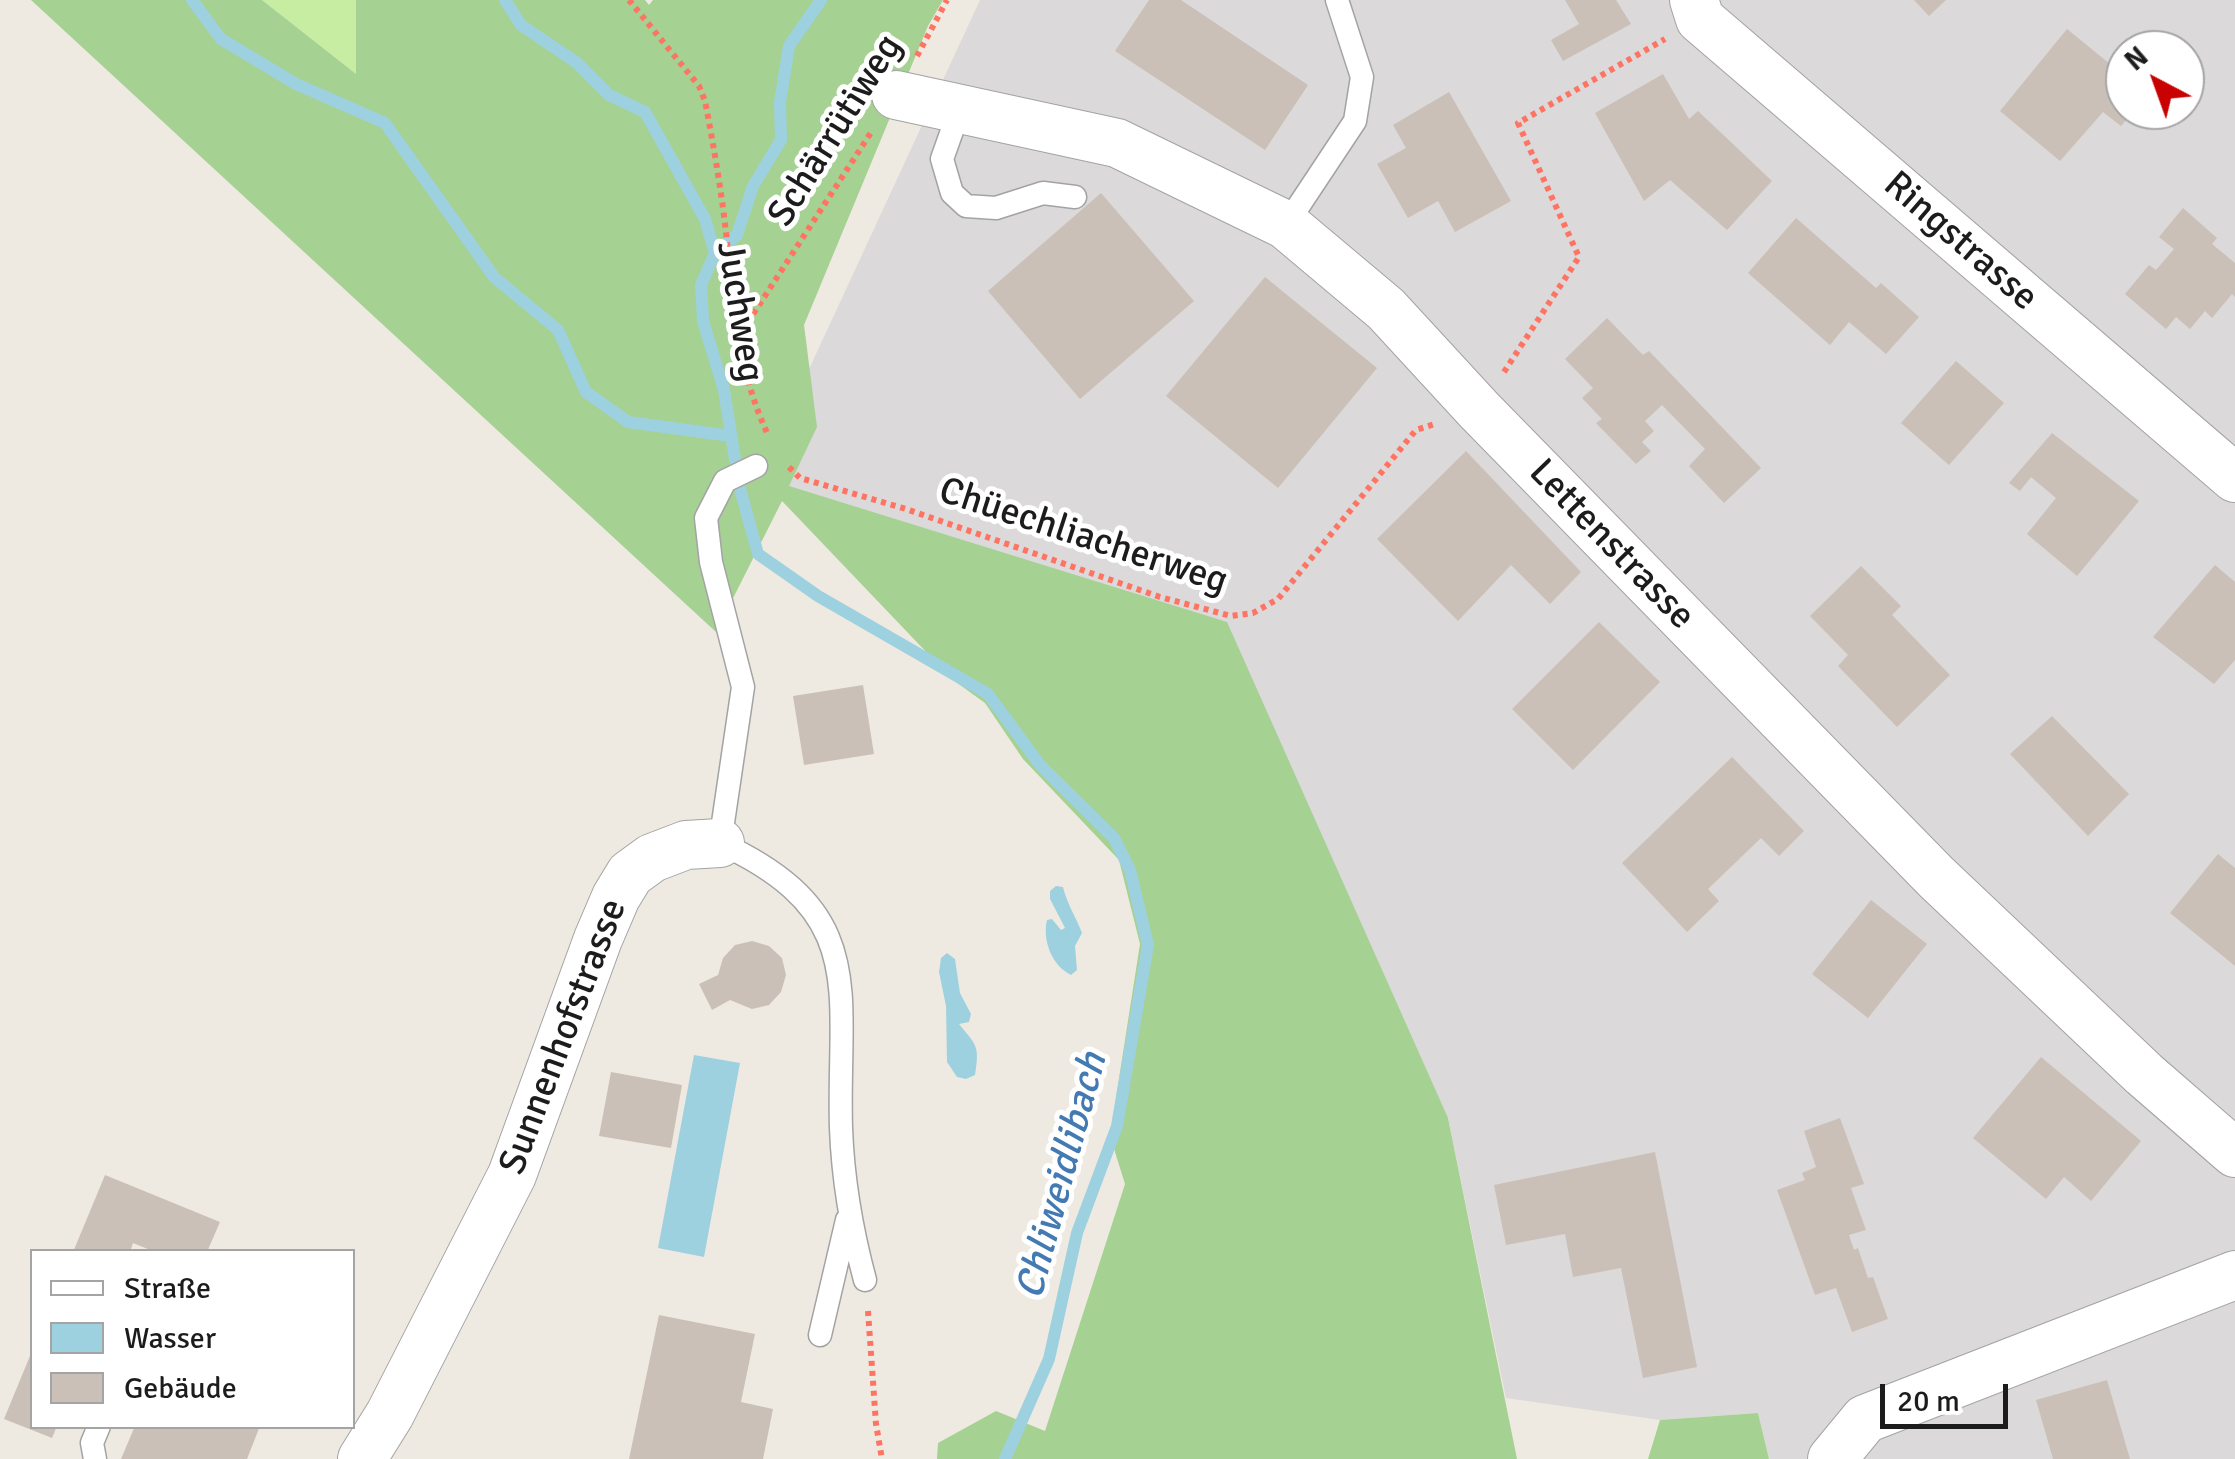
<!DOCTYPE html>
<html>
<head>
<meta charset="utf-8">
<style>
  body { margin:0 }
  #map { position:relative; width:2235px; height:1459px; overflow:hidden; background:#efeae1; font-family:Signika,sans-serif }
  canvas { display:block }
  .legend { position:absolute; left:30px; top:1249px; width:325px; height:180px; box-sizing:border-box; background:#fff; border:2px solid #a4a4a4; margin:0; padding:12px 18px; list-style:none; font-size:30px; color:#1c1c1c }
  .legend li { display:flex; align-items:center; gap:20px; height:50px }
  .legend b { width:50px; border:2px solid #a4a4a4 }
  .north { position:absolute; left:2105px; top:30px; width:100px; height:100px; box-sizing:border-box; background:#fff; border:2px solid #a4a4a4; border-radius:50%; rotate:319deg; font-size:28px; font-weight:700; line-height:40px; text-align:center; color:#1c1c1c }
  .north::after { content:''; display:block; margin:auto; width:35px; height:45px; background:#c90100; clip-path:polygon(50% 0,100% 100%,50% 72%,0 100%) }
  .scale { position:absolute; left:1880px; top:1384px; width:128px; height:45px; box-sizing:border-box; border:5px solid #1c1c1c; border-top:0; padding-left:12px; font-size:30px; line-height:35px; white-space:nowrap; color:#1c1c1c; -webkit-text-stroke:8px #fff; paint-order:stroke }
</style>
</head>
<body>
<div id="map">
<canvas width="2235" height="1459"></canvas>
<ul class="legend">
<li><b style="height:12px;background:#fff"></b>Straße</li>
<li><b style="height:28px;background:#9ed1e0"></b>Wasser</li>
<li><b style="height:28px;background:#cbc0b7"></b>Gebäude</li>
</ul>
<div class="north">N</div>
<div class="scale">20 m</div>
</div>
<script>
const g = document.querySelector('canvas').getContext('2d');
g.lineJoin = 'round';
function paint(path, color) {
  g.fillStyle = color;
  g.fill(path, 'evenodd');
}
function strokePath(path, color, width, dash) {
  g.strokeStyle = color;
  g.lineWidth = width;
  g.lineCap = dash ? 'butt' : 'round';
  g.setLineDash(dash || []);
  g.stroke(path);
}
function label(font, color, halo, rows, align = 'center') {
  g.font = font + ' Signika,sans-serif';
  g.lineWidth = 10;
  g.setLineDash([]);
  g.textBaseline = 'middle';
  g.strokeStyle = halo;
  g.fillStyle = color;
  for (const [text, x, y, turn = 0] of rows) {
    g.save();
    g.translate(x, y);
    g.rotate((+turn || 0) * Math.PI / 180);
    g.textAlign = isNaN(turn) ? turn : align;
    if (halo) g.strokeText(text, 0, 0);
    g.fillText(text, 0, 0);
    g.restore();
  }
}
paint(new Path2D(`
  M980,0h1255v1459h-466l-11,-46 -98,7 -154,-22 -58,-280 -689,-641zM2125,50h60v60h-60z`), '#dbd9d9');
paint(new Path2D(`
  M262,0h94l1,75z`), '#c7eda3');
paint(new Path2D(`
  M31,0h231l94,74v-74h289l4,5 4,-5h290l-15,26 -124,299 13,102 -28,59 438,136 221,496 69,341h-580l1,-16 58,-32 49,20 80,-247 -15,-48 30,-192 -21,-84 -96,-101 -38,-56 -32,-23 -171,-179 -66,131z
  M1758,1413l11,46h-121l12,-39z`), '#a5d193');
paint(new Path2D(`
  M1056,886l7,1c4,17 13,30 19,46l-7,13 2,24 -6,5c-19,-9 -29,-35 -24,-55l5,-1 9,11 4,-2 -15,-29v-8z
  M947,953l8,6 5,34 11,21 -2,8 -10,2c17,21 21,21 16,51l-9,4 -9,-2 -10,-15 -1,-56 -7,-34 2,-14z
  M694,1055l46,8 -36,194 -46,-9z`), '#9ed1e0');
strokePath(new Path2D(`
  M192,0l29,39 75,45 89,39 109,154 64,53 28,62 42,30 103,14
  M505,0l16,25 56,38 32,32 36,17 60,107 10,34
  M821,0l-32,46 -9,56 1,38 -28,46 -16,49 -22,18 -14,32 2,36 21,69 15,95 19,69 60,42 170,98 52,71 74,73 16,32 18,75 -31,181 -40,107 -28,126 -44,100`), '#9ed1e0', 12);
paint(new Path2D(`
  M1149,0h32l127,85 -43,65 -150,-99z
  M1565,0h51l15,24 -68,37 -12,-21 28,-16z
  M1914,0h32l-17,16z
  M2067,29l43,35 9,-12 6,5v53h10l-14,16 -18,-14 -43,49 -60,-50z
  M1663,74l26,45 9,-8 74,70 -45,49 -57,-50 -26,21 -49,-88z
  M1449,92l62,109 -56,31 -17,-31 -30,17 -31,-54 29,-16 -13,-23z
  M1101,193l93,108 -114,98 -92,-108z
  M2183,208l34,30 -5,6 23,19v34l-3,-3 -20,24 -7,-7 -15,18 -14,-12 -10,12 -41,-35 24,-29 7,5 18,-21 -15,-12z
  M1796,218l80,70 5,-5 38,34 -33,37 -37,-32 -19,23 -82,-72z
  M1265,277l112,91 -99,120 -112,-92z
  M1607,318l36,37 6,-4 112,117 -37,35 -35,-37 16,-17 -43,-44 -17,16 9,10 -12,11 9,9 -15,13 -40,-41 6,-4 -20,-21 11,-10 -28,-29z
  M1956,361l48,42 -55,62 -48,-42z
  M2052,433l87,68 -62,75 -50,-42 29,-36 -25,-21 -11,14 -11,-8z
  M1466,451l115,121 -31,32 -39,-39 -53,56 -81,-82z
  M2215,565l20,17v78l-21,24 -61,-47z
  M1861,566l40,40 -9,9 58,60 -53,52 -59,-61 10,-11 -38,-39z
  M1599,622l61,60 -87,88 -61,-61z
  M863,685l11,69 -70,11 -11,-69z
  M2052,716l77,78 -41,42 -78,-82z
  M1732,757l72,74 -25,25 -18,-18 -53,51 11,12 -32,31 -65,-69z
  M2218,854l17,14v98l-65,-53z
  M1871,900l56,44 -59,74 -56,-44z
  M752,941l17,5 13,12 4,17 -5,17 -12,13 -17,4 -22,-9 -18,10 -13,-26 19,-9 5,-17 12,-13z
  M2041,1057l100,84 -50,60 -27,-24 -18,22 -73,-61z
  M611,1072l71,13 -11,63 -72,-12z
  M1840,1118l24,66 -13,4 15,42 -17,5 5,15 4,-2 10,30 5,-1 15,42 -36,13 -16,-44 -21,7 -38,-105 28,-10 -3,-7 14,-6 -12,-36z
  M1655,1152l42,215 -54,11 -22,-110 -48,9 -8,-43 -59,11 -12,-60z
  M105,1175l115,47 -13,30h-52l-22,-9 -3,9h-57z
  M659,1315l96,19 -14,68 32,7 -10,50h-134z
  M32,1351v75h25l-5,12 -48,-19z
  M2107,1380l23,79h-77l-17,-59z
  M135,1426h125l-13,33h-126z`), '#cbc0b7');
const service = new Path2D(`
  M959,111l-17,48 10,34 14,13 30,2 47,-15 32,4
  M1286,225l69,-104 7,-44 -25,-77
  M756,466l-31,15 -19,37 5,44 32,125 -23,156c151,70 117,148 121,285 2,54 10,100 24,152
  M820,1335l27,-115
  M95,1459l-3,-16 7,-17`);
const minor = new Path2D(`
  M1694,0l6,19 535,459
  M896,95l221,48 169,82 100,84 93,101 457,467 208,197 91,79
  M362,1459l28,-45 122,-239 86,-236 18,-42 14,-23 22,-16 34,-13 34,-2
  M1832,1459l33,-40 370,-144`);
strokePath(service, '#a3a3a3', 25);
strokePath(minor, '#a3a3a3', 50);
strokePath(new Path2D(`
  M629,0l70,86 6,15c7,36 13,71 18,107 11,83 9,148 45,227
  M917,56l30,-56
  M737,339l135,-208
  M1504,372l75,-115 -61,-134 147,-84
  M789,467l11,11 106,31 254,88 71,19 22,-3 25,-14 138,-169 19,-6
  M868,1311l8,113 6,35`), '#ff7362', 6, [5, 5]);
strokePath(service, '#fff', 22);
strokePath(minor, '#fff', 48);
label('38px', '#1c1c1c', '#fff', [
  ["Schärrütiweg",836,131,-58],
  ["Ringstrasse",1960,242,41],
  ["Juchweg",739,312,81],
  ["Chüechliacherweg",1083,537,18],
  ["Lettenstrasse",1611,545,46],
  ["Sunnenhofstrasse",564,1037,-69]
]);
label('italic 40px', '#437ab2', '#fff', [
  ["Chliweidlibach",1063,1176,-75]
]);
</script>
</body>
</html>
